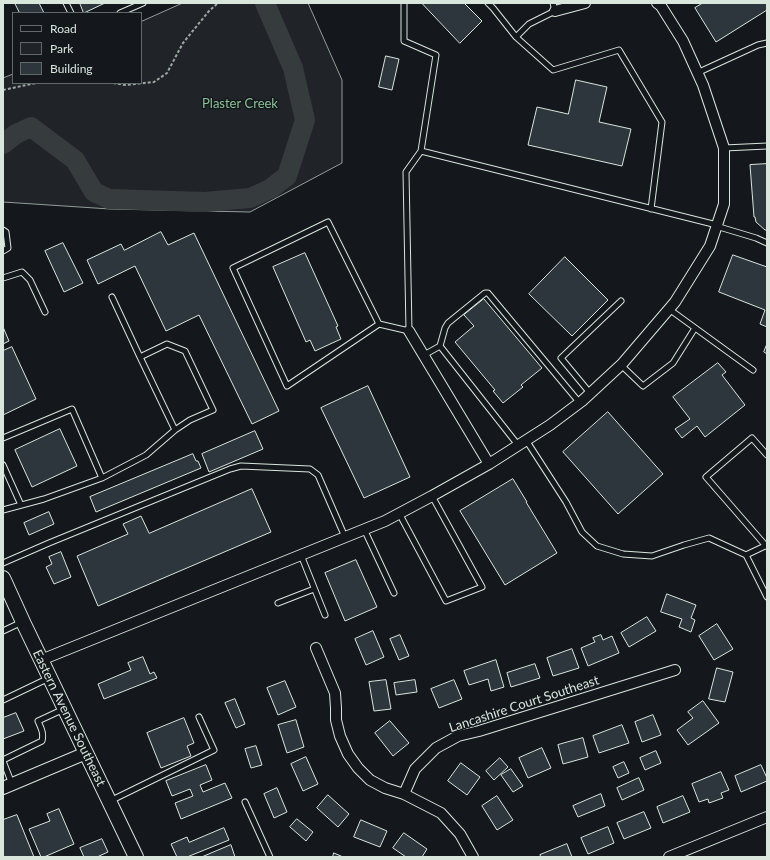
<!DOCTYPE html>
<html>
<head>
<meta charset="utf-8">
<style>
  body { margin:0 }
  #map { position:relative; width:770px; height:860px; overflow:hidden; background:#14181c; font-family:Lato,sans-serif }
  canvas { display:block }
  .frame { position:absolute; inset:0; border:4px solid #d8e6dc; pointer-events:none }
  .legend { position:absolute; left:12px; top:12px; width:130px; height:72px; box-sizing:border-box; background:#14181c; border:1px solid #626a69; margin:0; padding:5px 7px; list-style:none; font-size:12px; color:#d8e6dc }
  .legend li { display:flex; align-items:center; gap:8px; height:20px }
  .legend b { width:20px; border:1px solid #626a69 }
</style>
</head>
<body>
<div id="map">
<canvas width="770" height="860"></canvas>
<div class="frame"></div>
<ul class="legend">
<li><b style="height:5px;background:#14181c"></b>Road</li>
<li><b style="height:11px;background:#202428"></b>Park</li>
<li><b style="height:11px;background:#2c363c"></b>Building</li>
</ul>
</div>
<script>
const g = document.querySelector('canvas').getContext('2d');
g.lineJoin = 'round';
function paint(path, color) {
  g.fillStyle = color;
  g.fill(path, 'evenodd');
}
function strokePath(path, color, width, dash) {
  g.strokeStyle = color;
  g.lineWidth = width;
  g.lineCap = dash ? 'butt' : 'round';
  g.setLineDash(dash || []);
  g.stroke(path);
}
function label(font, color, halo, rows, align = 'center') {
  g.font = font + ' Lato,sans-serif';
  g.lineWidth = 3;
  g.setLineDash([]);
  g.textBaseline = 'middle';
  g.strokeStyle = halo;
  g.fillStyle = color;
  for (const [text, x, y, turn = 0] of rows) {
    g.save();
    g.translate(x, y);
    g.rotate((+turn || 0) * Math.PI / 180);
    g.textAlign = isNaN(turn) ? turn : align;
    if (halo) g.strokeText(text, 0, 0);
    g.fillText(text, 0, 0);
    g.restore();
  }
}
const green = new Path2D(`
  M183,3h125l34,77v83l-92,49 -140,-3 -107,-7v-124l10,-4v9h128v-61z`);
paint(green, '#202428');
strokePath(green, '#939e99', 1);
strokePath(new Path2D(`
  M3,144l13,-10 15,-7 44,33 19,32 15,7 96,3 45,-4 20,-9 17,-13 18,-56 -12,-52 -28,-65`), '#363b3e', 20);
const building = new Path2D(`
  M15,3h24l5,10h-24z
  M80,3h25l-21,10z
  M422,3h42l18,18 -22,22z
  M703,3h64v7l-51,32 -21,-34z
  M386,56l13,3 -7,31 -13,-3z
  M576,80l31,7 -8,35 32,7 -9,37 -94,-21 9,-38 31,7z
  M767,164v66h-2l-9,-8 -1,-5h-1l-4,-52z
  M161,232l7,13 26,-12 85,178 -27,13 -53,-109 -33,16 -31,-65 -37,18 -11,-24 34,-16 3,6z
  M63,243l20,40 -19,9 -19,-41z
  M305,253l33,73 -2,1 5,12 -26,12 -5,-11 -4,2 -33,-75z
  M733,255l34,12v60l-7,-3 5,-14 -46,-18z
  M565,257l43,43 -36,36 -43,-42z
  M484,299l58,69 -21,17 2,2 -20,16 -10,-12 2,-1 -40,-48 19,-16 -10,-11z
  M3,327l6,14 -6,3z
  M767,344v10l-3,-2z
  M12,347l24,52 -33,16v-64z
  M718,363l8,9 -4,3 23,30 -40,32 -8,-11 -15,12 -7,-9 15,-10 -17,-22z
  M368,386l42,91 -46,21 -43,-90z
  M608,412l55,62 -45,40 -55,-62z
  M60,429l17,37 -45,21 -17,-37z
  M255,431l8,18 -54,23 -7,-18z
  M193,454l3,7h2l3,7 -105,44 -6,-15z
  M513,479l14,23h-1l31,51 -52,32 -45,-74z
  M252,489l19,43 -173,74 -21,-50 51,-22 -5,-10 18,-8 8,17z
  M49,512l5,12 -25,11 -5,-12z
  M61,552l10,25 -17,7 -8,-17 6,-3 -3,-7z
  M356,560l21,47 -32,14 -20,-48z
  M667,594l29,11 -5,13 4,2 -4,12 -12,-5 3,-8 -21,-7z
  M647,617l9,14 -27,16 -8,-14z
  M717,624l16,25 -19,11 -15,-24z
  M373,631l11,26 -18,8 -11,-26z
  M400,635l9,21 -10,4 -9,-21z
  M601,635l2,5 9,-4 7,17 -31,13 -7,-18 14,-6 -2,-4z
  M572,649l7,19 -26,8 -6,-18z
  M143,657l7,17 4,-2 3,6 -53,21 -6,-15 33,-14 -3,-7z
  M496,660l8,27 -13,4 -3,-12 -19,6 -5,-14z
  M535,664l5,14 -29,9 -4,-14z
  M717,668l16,4 -8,30 -16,-3z
  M386,680l5,29 -17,2 -5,-29z
  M415,680l2,12 -21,3 -2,-12z
  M454,680l8,19 -23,9 -8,-19z
  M285,681l11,26 -18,8 -11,-27z
  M235,699l10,25 -9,4 -11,-25z
  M703,701l16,22 -31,22 -11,-15 16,-12 -5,-6z
  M16,713l8,18 -21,8v-21z
  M653,715l8,20 -19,7 -7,-20z
  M184,718l10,25 -7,3 4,10 -30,12 -14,-35z
  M296,720l8,27 -17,6 -9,-28z
  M390,721l19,22 -16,13 -18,-23z
  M622,725l7,18 -30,10 -6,-17z
  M583,738l5,19 -25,7 -5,-19z
  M256,746l6,19 -11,3 -6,-19z
  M542,748l9,20 -23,10 -9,-20z
  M656,751l5,12 -16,7 -5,-12z
  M306,757l12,27 -15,7 -12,-27z
  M500,758l8,9 -14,13 -8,-9z
  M624,762l5,11 -11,5 -5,-11z
  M461,763l19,14 -13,18 -19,-14z
  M206,765l6,15 -12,5 3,7 22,-9 7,15 -51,21 -6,-16 18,-7 -3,-7 -18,7 -6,-15z
  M761,765l6,13v3l-26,11 -6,-16z
  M511,769l12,17 -10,6 -12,-17z
  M721,772l8,18 -8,3 2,5 -14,5 -1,-4 -9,3 -7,-18z
  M639,778l5,12 -22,10 -5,-12z
  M277,788l10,24 -13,6 -10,-24z
  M601,794l4,12 -27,11 -5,-11z
  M328,795l21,19 -11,13 -21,-19z
  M497,796l16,24 -16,10 -15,-24z
  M683,796l7,16 -27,11 -6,-16z
  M59,809l15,35 -30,13h-3l-12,-28 21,-8 -3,-7z
  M644,812l7,16 -27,11 -7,-16z
  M17,815l17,42h-31v-37z
  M297,819l16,13 -7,9 -16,-14z
  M361,820l26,11 -7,16 -26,-10z
  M608,827l6,16 -26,11 -7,-16z
  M224,828l5,12 -42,17h-10l-6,-13 16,-7 2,5z
  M404,833l23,16 -5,8h-16l-13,-9z
  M102,839l6,13 -11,5h-13l-4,-9z
  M567,844l5,13h-31l-1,-2z
  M231,845l4,12h-33z
  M334,853l9,4h-10z`);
paint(building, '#2c363c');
strokePath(building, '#d8e6dc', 1);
const service = new Path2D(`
  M66,3l5,10
  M404,3v38l32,14 -15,96 296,74
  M488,3l5,5 23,29 37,33 66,-20 43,72 -11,87
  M120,13l23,-10
  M516,37l13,-13 26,-13 -2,-8
  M697,73l61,-28 9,-2
  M724,148l43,-2
  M716,226l40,12 11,5
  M3,230l3,2 2,16 -5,3
  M3,278l19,-6 8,8 15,32
  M669,309l84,61
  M379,324l-51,-102 -95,46 54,118 92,-62 30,7 -3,-159 15,-21
  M440,346l5,-18 3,-5 37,-30h3l91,109
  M424,355l16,-9 78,99
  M140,357l35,73
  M621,365l22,21 30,-23 22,-35
  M590,393l-29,-35 60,-57
  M3,438l69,-29 30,69
  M526,440l40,62 16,30 15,14 26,8 29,2 32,-11 25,-7 37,17 21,42
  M3,465l18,40
  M3,510l41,-11 58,-21 44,-23 29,-25 15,-10 23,-10 -28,-59 -18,-7 -27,13 -28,-60
  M399,513l47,88 36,-14 -50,-91
  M364,529l30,64
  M766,546l-60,-69 46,-39 15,17
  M301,555l24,60
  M746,555l21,-10
  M3,563l46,-20 181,-74 11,-3 69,3 8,6 27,62
  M278,603l36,-14
  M3,631l19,-9
  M3,700l46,-22
  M3,760l39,-19c2,-8 -1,-13 -4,-20l26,-12
  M3,761l9,23
  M110,801l104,-51 -15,-33
  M245,802l25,55`);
const minor = new Path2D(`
  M555,11l30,-8
  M409,331l80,133
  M316,648l19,45 1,15v12l4,16 8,18 10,14 12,12 15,8 19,6 37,19 19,21 13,23
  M41,660l344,-139 47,-25 57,-32 61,-39 32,-24 40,-37 53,-62 35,-56 14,-42v-56l-21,-63 -20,-44 -22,-35 -4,-3
  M404,794l11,-25 21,-21 22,-12 21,-5 196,-61
  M669,857l98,-40`);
const tertiary = new Path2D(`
  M3,788l83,-35`);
const secondary = new Path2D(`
  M3,578l20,44 113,235`);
strokePath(service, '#d8e6dc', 7);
strokePath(minor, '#d8e6dc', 12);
strokePath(tertiary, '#d8e6dc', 14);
strokePath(secondary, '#d8e6dc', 16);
strokePath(new Path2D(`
  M113,83l12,2 29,-3 13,-9 16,-30 26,-32 9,-8
  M3,90l33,-7`), '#9da8a2', 2, [3, 2]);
strokePath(service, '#14181c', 5);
strokePath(minor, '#14181c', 10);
strokePath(tertiary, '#14181c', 12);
strokePath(secondary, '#14181c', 14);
label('13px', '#8ac095', '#14181c', [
  ["Plaster Creek",240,104]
]);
label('13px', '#d8e6dc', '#14181c', [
  ["Lancashire Court Southeast",524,704,-18],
  ["Eastern Avenue Southeast",69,718,64]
]);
</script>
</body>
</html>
